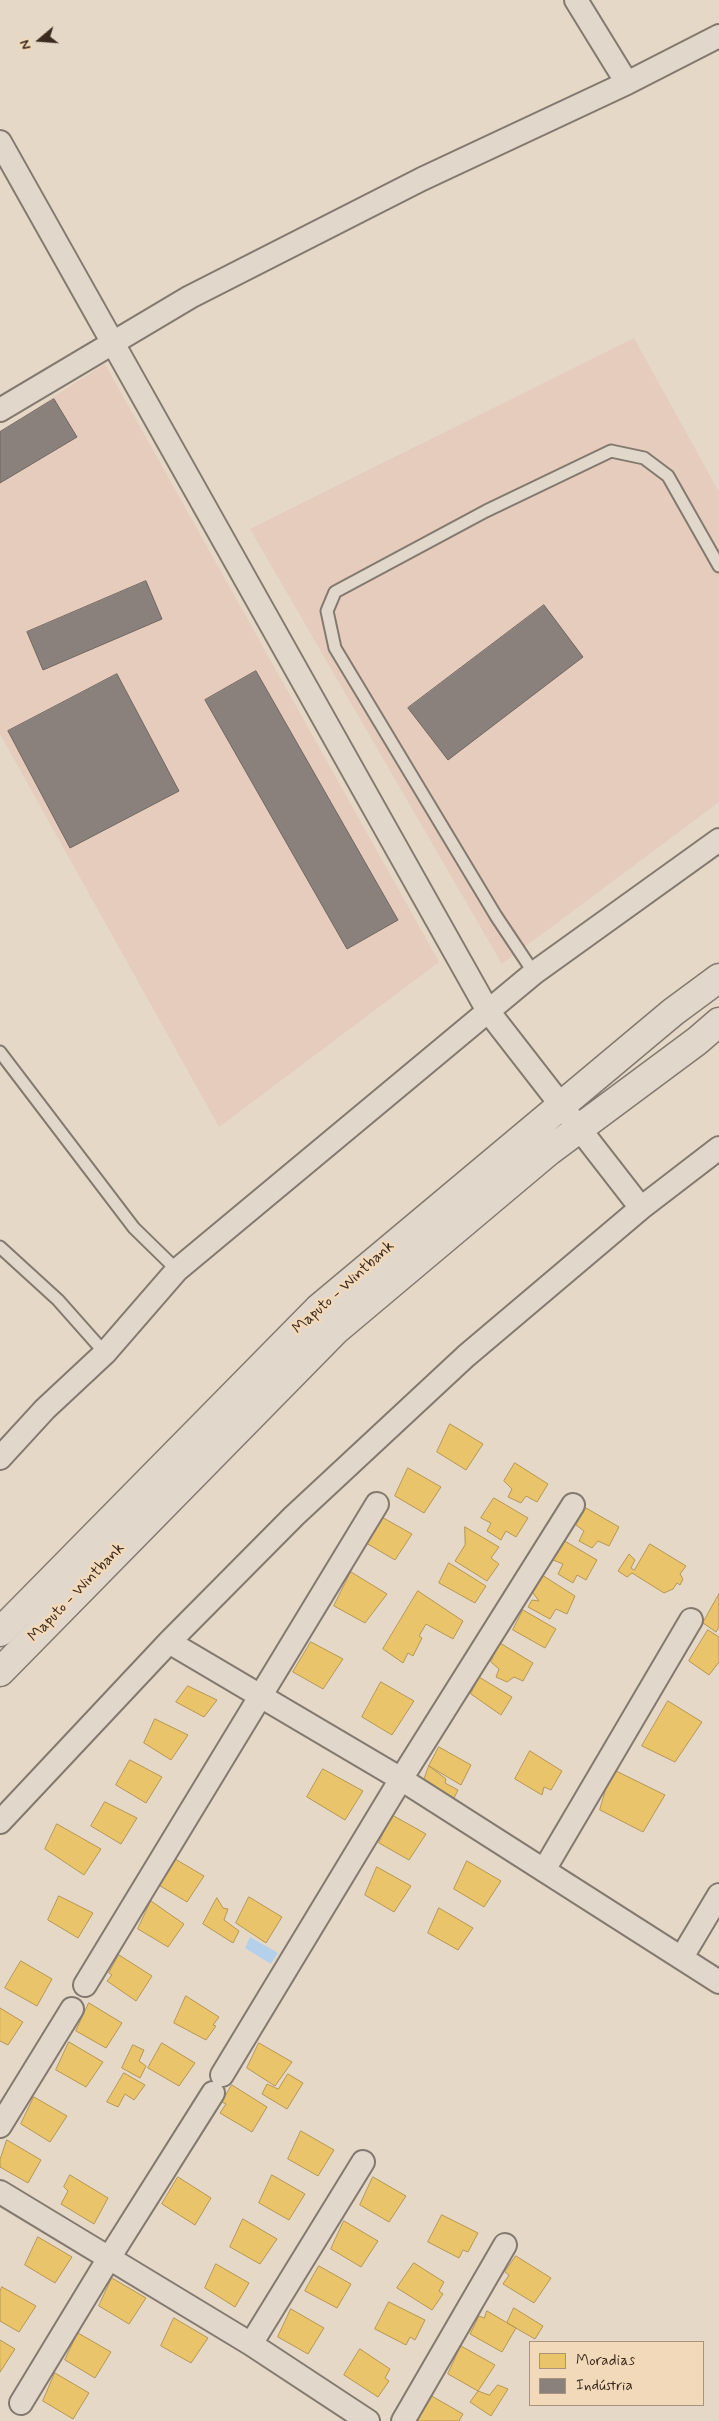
<!DOCTYPE html>
<html>
<head>
<meta charset="utf-8">
<style>
  body { margin:0 }
  #map { position:relative; width:719px; height:2421px; overflow:hidden; background:#e5d8c7; font-family:Mynerve,sans-serif }
  canvas { display:block }
  .legend { position:absolute; left:529px; top:2341px; width:175px; height:65px; box-sizing:border-box; background:#f2d9ba; border:1px solid #a9937c; margin:0; padding:6px 9px; list-style:none; font-size:15px; color:#3b2a1e }
  .legend li { display:flex; align-items:center; gap:10px; height:25px }
  .legend b { width:25px; border:1px solid #a9937c }
  .north { position:absolute; left:15px; top:15px; width:50px; height:50px; -webkit-text-stroke:4px #f2d9ba; paint-order:stroke; rotate:252deg; font-size:14px; font-weight:700; line-height:20px; text-align:center; color:#3b2a1e }
  .north::after { content:''; display:block; margin:auto; width:18px; height:22px; background:#3b2a1e; clip-path:polygon(50% 0,100% 100%,50% 72%,0 100%) }
</style>
</head>
<body>
<div id="map">
<canvas width="719" height="2421"></canvas>
<ul class="legend">
<li><b style="height:14px;background:#e9c46a"></b>Moradias</li>
<li><b style="height:14px;background:#8a817c"></b>Indústria</li>
</ul>
<div class="north">N</div>
</div>
<script>
const g = document.querySelector('canvas').getContext('2d');
g.lineJoin = 'round';
function paint(path, color) {
  g.fillStyle = color;
  g.fill(path, 'evenodd');
}
function strokePath(path, color, width, dash) {
  g.strokeStyle = color;
  g.lineWidth = width;
  g.lineCap = dash ? 'butt' : 'round';
  g.setLineDash(dash || []);
  g.stroke(path);
}
function label(font, color, halo, rows, align = 'center') {
  g.font = font + ' Mynerve,sans-serif';
  g.lineWidth = 5;
  g.setLineDash([]);
  g.textBaseline = 'middle';
  g.strokeStyle = halo;
  g.fillStyle = color;
  for (const [text, x, y, turn = 0] of rows) {
    g.save();
    g.translate(x, y);
    g.rotate((+turn || 0) * Math.PI / 180);
    g.textAlign = isNaN(turn) ? turn : align;
    if (halo) g.strokeText(text, 0, 0);
    g.fillText(text, 0, 0);
    g.restore();
  }
}
paint(new Path2D(`
  M634,338l85,154v310l-217,162 -252,-435z
  M105,364l334,598 -220,165 -219,-393v-303z`), '#e5ccbc');
paint(new Path2D(`
  M250,1937l28,16 -7,11 -26,-16z`), '#b4d0eb');
const homes = new Path2D(`
  M450,1424l33,20 -17,26 -29,-18z
  M515,1463l33,21 -11,18 -11,-6 -5,7 -13,-6 4,-8 -8,-8z
  M408,1468l33,19 -17,26 -29,-17z
  M494,1498l34,20 -12,19 -10,-6 -5,9 -14,-9 4,-8 -10,-5z
  M586,1508l33,19 -10,19 -11,-5 -6,7 -13,-7 5,-10 -8,-6z
  M378,1515l34,19 -17,26 -29,-17z
  M465,1527l34,20 -8,11 8,6 -12,17 -32,-20 10,-16z
  M563,1540l34,20 -11,20 -9,-5 -4,8 -15,-9 5,-10 -10,-4z
  M650,1544l36,22 -6,8 3,5 -3,6 -3,-2 -4,6 -9,4 -32,-20 -5,4 -9,-6 11,-17 6,6 -4,8 3,2z
  M449,1563l37,23 -11,17 -36,-20z
  M351,1572l36,22 -22,29 -31,-17z
  M542,1575l33,21 -8,18 -11,-5 -6,10 -22,-12 4,-7 7,1 -6,-8z
  M418,1591l45,30 -10,18 -27,-15 -7,12 3,2 -9,18 -5,-3 -5,10 -20,-14z
  M719,1594v33l-3,5 -13,-9z
  M523,1610l33,19 -11,19 -32,-18z
  M708,1630l11,7v25l-10,13 -20,-14z
  M311,1642l32,17 -20,30 -30,-17z
  M500,1643l33,20 -10,18 -9,-4 -7,5 -11,-5 3,-8 -8,-7z
  M479,1677l33,20 -11,18 -30,-21z
  M381,1682l33,19 -22,34 -30,-18z
  M188,1686l29,14 -13,17 -28,-15z
  M668,1701l34,21 -27,40 -33,-16z
  M155,1719l33,16 -17,25 -27,-17z
  M439,1747l32,18 -10,20 -32,-19z
  M530,1751l32,20 -11,19 -7,-3 -2,8 -27,-16z
  M130,1760l32,17 -16,26 -30,-18z
  M429,1766l17,13 -1,4 13,7 -4,8 -30,-18z
  M323,1769l40,22 -18,29 -38,-23z
  M612,1769l53,26 -22,37 -43,-22z
  M105,1802l32,16 -16,26 -30,-18z
  M392,1815l34,19 -17,26 -30,-17z
  M57,1824l44,25 -17,26 -39,-26z
  M170,1856l34,20 -17,26 -30,-18z
  M467,1861l34,20 -17,26 -30,-18z
  M377,1867l34,19 -17,26 -29,-17z
  M59,1896l34,17 -15,25 -30,-18z
  M249,1897l33,20 -16,26 -30,-20z
  M217,1898l6,10 5,1 -4,11 15,11 -6,12 -30,-19z
  M151,1901l33,23 -16,23 -30,-18z
  M439,1908l34,20 -15,22 -30,-17z
  M119,1955l33,21 -16,25 -29,-20 5,-6 -3,-2z
  M21,1961l31,18 -15,27 -32,-18z
  M186,1996l33,21 -6,8 3,1 -10,14 -32,-17z
  M89,2003l33,20 -16,25 -30,-17z
  M0,2008l23,14 -15,23 -8,-4z
  M69,2042l34,20 -17,25 -30,-17z
  M162,2043l33,20 -16,23 -31,-18z
  M259,2043l33,19 -17,24 -28,-18z
  M133,2045l11,5 -5,11 7,5 -6,12 -18,-10z
  M124,2073l21,12 -11,15 -9,-6 -7,13 -11,-5z
  M288,2074l15,9 -16,26 -25,-15 5,-10 11,5z
  M232,2085l35,22 -15,25 -32,-19 6,-9 -4,-2z
  M34,2097l33,19 -17,26 -29,-18z
  M301,2131l33,19 -16,26 -30,-17z
  M7,2140l34,20 -13,23 -28,-16v-7z
  M70,2175l38,23 -14,26 -33,-20 7,-13 -4,-4z
  M272,2175l33,19 -16,26 -30,-17z
  M178,2177l33,21 -16,27 -33,-21z
  M373,2177l33,19 -17,26 -29,-17z
  M442,2215l36,18 -10,19 -5,-2 -4,8 -31,-16z
  M243,2219l34,20 -17,25 -30,-17z
  M344,2221l34,20 -17,26 -30,-18z
  M38,2237l34,20 -17,26 -30,-18z
  M516,2256l35,22 -17,25 -31,-19 6,-9 -4,-3z
  M414,2263l30,19 -5,9 4,3 -11,16 -35,-22z
  M216,2264l33,19 -14,24 -30,-19z
  M319,2266l32,18 -14,24 -32,-17z
  M112,2278l34,20 -17,26 -30,-18z
  M2,2287l34,19 -17,26 -19,-11v-29z
  M389,2302l36,18 -10,20 -5,-3 -4,8 -31,-16z
  M514,2308l29,18 -8,13 -28,-16z
  M291,2309l33,19 -16,26 -30,-17z
  M487,2311l29,17 -14,24 -32,-18 9,-18 5,2z
  M174,2318l34,20 -17,25 -30,-17z
  M78,2333l33,19 -16,26 -30,-18z
  M0,2340l15,9 -15,23z
  M461,2346l34,19 -17,26 -30,-17z
  M360,2349l30,20 -5,9 4,3 -11,16 -34,-22z
  M55,2373l34,20 -16,26 -30,-18z
  M498,2385l10,4 -17,27 -21,-14 8,-11 11,4z
  M430,2395l33,19 -4,7h-41z`);
paint(homes, '#e9c46a');
strokePath(homes, '#b59653', 1);
const industry = new Path2D(`
  M54,399l23,38 -77,46v-51z
  M146,581l16,38 -119,51 -16,-38z
  M544,605l39,52 -135,103 -40,-52z
  M256,671l142,249 -51,29 -142,-249z
  M117,674l62,117 -109,57 -62,-117z`);
paint(industry, '#8a817c');
strokePath(industry, '#726760', 1);
const lane = new Path2D(`
  M534,973l-38,-57 -161,-268 -8,-37 8,-19 151,-81 125,-60 33,7 24,18 51,90
  M0,1052l134,176 43,42
  M0,1247l58,53 47,53`);
const street = new Path2D(`
  M576,0l51,83
  M0,142l488,869 153,197
  M0,410l190,-113 232,-118 205,-96 92,-47
  M0,1458l45,-49 60,-56 72,-83 357,-297 185,-133
  M169,1642l232,137 318,203
  M0,1822l169,-180 125,-126 172,-160 175,-148 78,-60
  M544,1870l147,-250
  M682,1957l37,-62
  M85,1985l292,-481
  M222,2075l179,-296 172,-274
  M0,2126l72,-117
  M0,2192l251,152 117,77
  M251,2344l112,-182
  M21,2403l88,-145 104,-165
  M403,2421l102,-176`);
const highway = new Path2D(`
  M0,1632l318,-323 355,-297 46,-34
  M0,1672l336,-342 213,-179 148,-110 22,-19`);
strokePath(lane, '#83796f', 15);
strokePath(street, '#83796f', 26);
strokePath(highway, '#83796f', 31);
strokePath(lane, '#e1d7cb', 11);
strokePath(street, '#e1d7cb', 22);
strokePath(highway, '#e1d7cb', 28);
label('16px', '#3b2a1e', '#f2d9ba', [
  ["Maputo - Wintbank",344,1288,-42],
  ["Maputo - Wintbank",77,1593,-46]
]);
</script>
</body>
</html>
